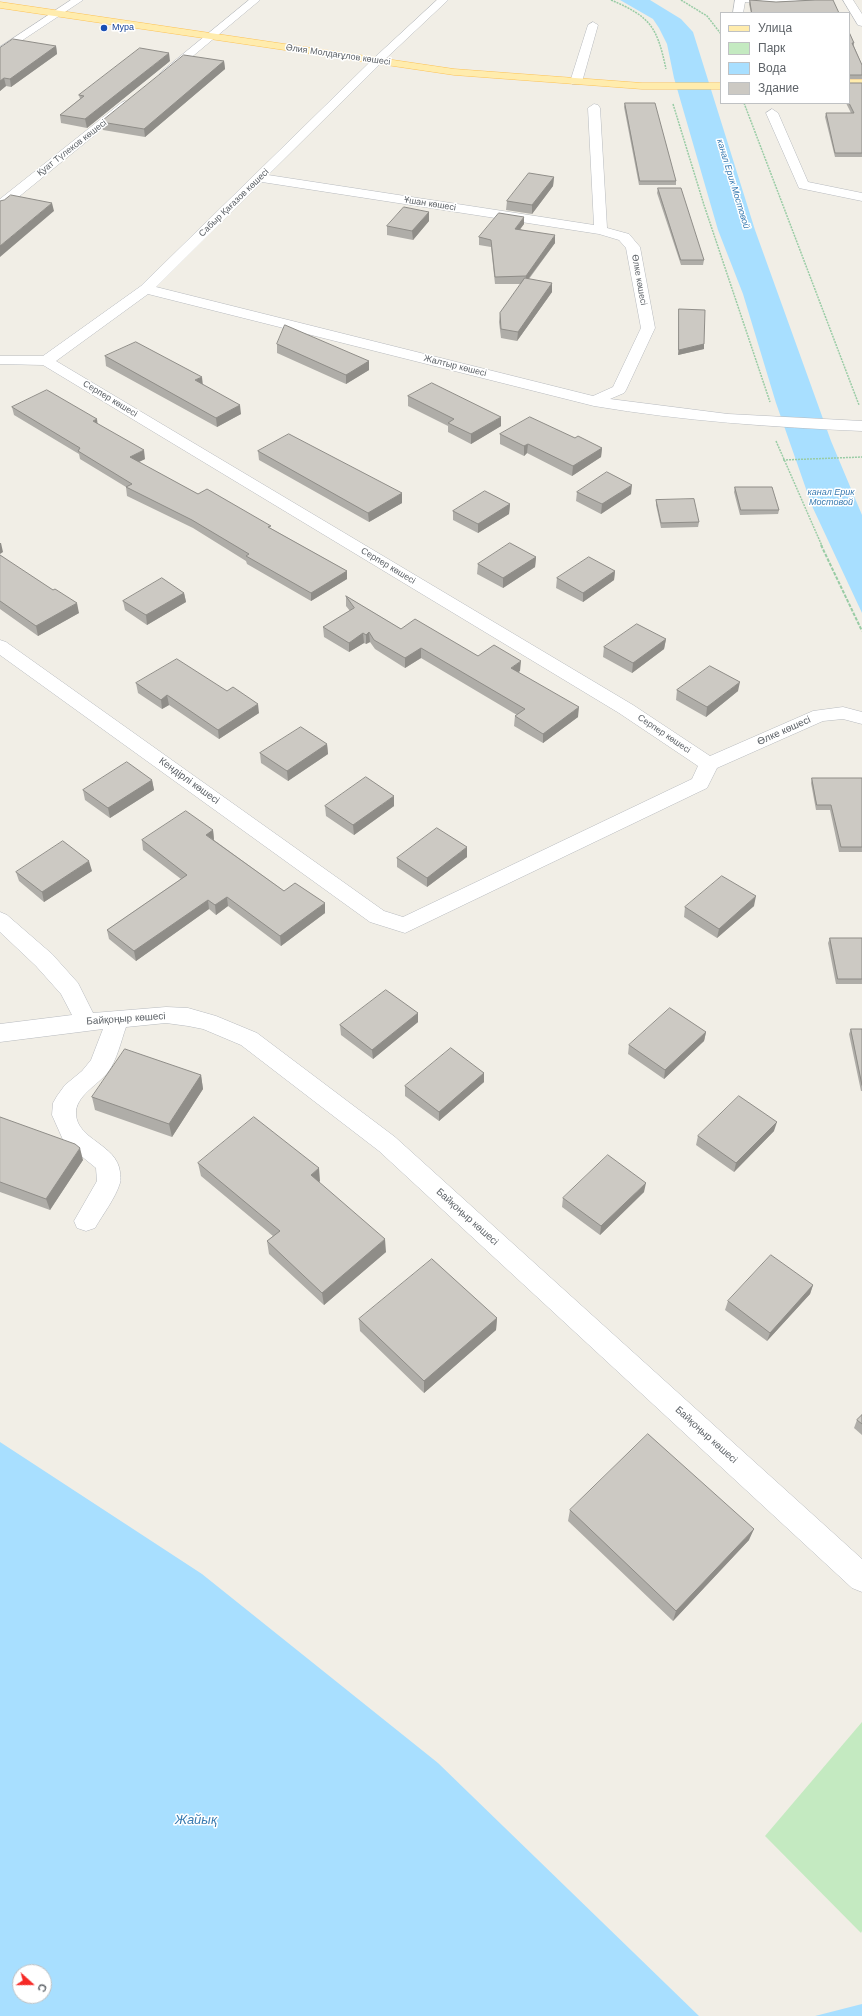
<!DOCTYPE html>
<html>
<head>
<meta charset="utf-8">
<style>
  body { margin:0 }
  #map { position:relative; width:862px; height:2016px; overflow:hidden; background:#f1eee6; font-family:Helvetica,sans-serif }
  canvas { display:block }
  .legend { position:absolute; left:720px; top:12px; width:130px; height:92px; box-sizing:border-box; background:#fff; border:1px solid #bfc1c3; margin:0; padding:5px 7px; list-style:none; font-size:12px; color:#5e6368 }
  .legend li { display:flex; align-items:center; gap:8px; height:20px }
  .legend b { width:20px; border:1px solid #bfc1c3 }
  .north { position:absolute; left:12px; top:1964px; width:40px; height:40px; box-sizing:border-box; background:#fff; border:1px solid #bfc1c3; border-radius:50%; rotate:111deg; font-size:11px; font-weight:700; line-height:16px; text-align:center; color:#5e6368 }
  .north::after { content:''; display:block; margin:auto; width:14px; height:18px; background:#f62a27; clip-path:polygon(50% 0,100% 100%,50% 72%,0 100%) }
</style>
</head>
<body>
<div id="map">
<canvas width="862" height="2016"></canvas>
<ul class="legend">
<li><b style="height:5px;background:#ffecad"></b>Улица</li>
<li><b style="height:11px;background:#c4eac1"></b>Парк</li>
<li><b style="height:11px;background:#a8dfff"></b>Вода</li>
<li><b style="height:11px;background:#ccc9c3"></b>Здание</li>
</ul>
<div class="north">С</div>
</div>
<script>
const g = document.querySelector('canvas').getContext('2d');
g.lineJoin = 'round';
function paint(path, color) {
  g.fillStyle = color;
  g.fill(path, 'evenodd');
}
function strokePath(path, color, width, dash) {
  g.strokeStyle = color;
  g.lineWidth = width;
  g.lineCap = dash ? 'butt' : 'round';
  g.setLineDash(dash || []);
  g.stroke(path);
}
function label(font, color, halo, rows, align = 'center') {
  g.font = font + ' Helvetica,sans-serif';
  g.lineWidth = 3;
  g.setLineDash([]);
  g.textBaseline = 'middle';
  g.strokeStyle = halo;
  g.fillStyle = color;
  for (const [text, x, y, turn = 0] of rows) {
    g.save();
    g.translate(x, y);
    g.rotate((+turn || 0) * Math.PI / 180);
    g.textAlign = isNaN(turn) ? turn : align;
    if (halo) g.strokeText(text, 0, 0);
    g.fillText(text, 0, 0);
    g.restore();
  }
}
paint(new Path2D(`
  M862,1722v209l-1,2 -96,-97z`), '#c4eac1');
paint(new Path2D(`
  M620,0h30l31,19 12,13 62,198 76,211 31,74v98l-50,-107 -36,-103 -33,-109 -25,-64 -44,-152 -7,-34 -8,-16 -6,-9z
  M0,1442l202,132 236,189 261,253h-699zM20,1972h24v24h-24z
  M862,2004v12h-47z`), '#a8dfff');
const minor = new Path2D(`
  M71,0h12l-83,55v-8z
  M249,0h11l-91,76h-8l-2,-2 2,-2z
  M437,0h11l-67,63 -113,112 326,50 -6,-117 6,-4 4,1 2,3 7,120 22,6 11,13 15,81 -29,62 -2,3 -14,6 118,15 134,7v10c-90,-4 -179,-10 -268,-25l-446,-112 -92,67 577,344 77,51 103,-45 30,-4 19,5v12l-19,-5 -20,2 -106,47 -10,20 -302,145 -35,-11 -370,-267v-15l6,2 378,269 19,6 289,-138 6,-13 -79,-53 -576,-348 -43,-1v-8h43l98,-70 232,-227zM262,182l337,52 20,6 7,8 15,80 -28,59 -20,9 -437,-109z
  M735,0h83l-5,3 -38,2 -30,-3 -2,11h-10z
  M843,0h10l9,14v12l-4,-1z
  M593,22l5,3 -16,57 -2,2h-8l-2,-2 18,-57z
  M125,101l4,2 2,2 -2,2 -124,101 -5,1v-10l121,-96z
  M772,109l6,4 30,69 54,11v8l-63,-13 -33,-75z
  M0,912l7,3 45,39 26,29 15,30 73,-6 22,1 28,8 41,17 138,104 467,422v33l-10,-4 -473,-437 -138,-106 -38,-16 -15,-3 -22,-3 -40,4c-5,14 -9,33 -18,45 -10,13 -33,24 -32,42 1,26 41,30 44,58 0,3 1,8 0,11 -5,16 -17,31 -25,45l-9,3 -9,-3 -3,-7 23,-40 -1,-13 -32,-26 -12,-27 1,-12 4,-7 8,-11 17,-14 9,-11 12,-31 -103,13v-18l72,-9 -11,-21 -25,-28 -36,-34z`);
const major = new Path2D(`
  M0,2l454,67 188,14h79v6h-79l-188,-14 -454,-67z
  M849,80h13v6h-13z`);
strokePath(minor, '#b7babe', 1);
strokePath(major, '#fcc255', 1);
strokePath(new Path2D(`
  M611,0c40,17 46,27 55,69
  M681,0l26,16 14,18
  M744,103l115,302
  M673,104l31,101 66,197
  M776,441l46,105
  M783,460l79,-3`), '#99cca5', 1.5, [2, 1]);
strokePath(new Path2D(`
  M821,545l41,86`), '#99cca5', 2, [3.5, 1.5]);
paint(minor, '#fff');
paint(major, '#ffecad');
paint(new Path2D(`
  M750,0l26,2 38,-2 25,13h-88l-2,-9z
  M849,32l5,11v3l8,19v14h-13z
  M56,46l1,8 -46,33 -5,-1 -6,5v-43z
  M170,61l-83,67 -26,-5 -1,-8 20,-16 -1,-4z
  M224,61l1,8 -80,68 -42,-7 -2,-8z
  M862,83v74h-27l-10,-40 1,-4h25l-5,-10h3z
  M625,103l51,78v4h-37l-15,-78z
  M554,177l-1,9 -21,28 -26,-4 1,-9z
  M658,188l46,72 -1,5h-22l-24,-72z
  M429,221l-16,19 -26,-5v-9z
  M524,224l-4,5 35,14 -26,36 23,13 -35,49 -16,-3 -2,-16 1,-9 21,-29h-26l-4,-37 -12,-2v-8z
  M679,309l25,35v5l-26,6z
  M277,344l92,17v9l-23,14 -69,-31z
  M105,356l98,29 38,29 -24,13 -111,-61z
  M408,396l93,30 -30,18 -23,-12v-6l-40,-20z
  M12,407l86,17 47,35 -7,3 60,32 74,35 75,42v8l-36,22 -64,-37 -1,-3 -53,-33 -66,-32 -1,-9 -46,-28 -1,-5 -65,-39z
  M500,434l75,4 27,10 -1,9 -29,19 -45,-23 -3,3 -24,-12z
  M258,451l144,52 -33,19 -110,-62z
  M735,487l44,23 -1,4 -38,1 -6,-23z
  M577,492l54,2 -30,20 -25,-13z
  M656,500l43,22 -1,5 -37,1 -5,-23z
  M510,504l-1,10 -31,19 -25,-13v-9z
  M0,555l79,58 -41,23 -38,-27z
  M536,557l-1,10 -32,21 -26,-14 1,-10z
  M615,571l-1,9 -31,22 -27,-14 1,-10z
  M184,593l2,9 -39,23 -22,-15 -2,-9z
  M346,596l55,33 119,42 -2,1 60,45 -35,26 -29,-17 1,-10 2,-1 -96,-57 -16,10 -30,-19 -5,-7 -4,2 -2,-1 -15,9 -25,-15 -1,-10 27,-16 -4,-5z
  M666,639l-2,10 -32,24 -29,-16 1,-10z
  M136,683l123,30 -40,26 -50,-34 -7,4 -24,-16z
  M677,690l61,1 -32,26 -30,-17z
  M327,744l1,10 -40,27 -27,-18 -1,-10z
  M812,778h50v74h-23l-9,-42h-14l-5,-27z
  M152,780l2,10 -44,28 -25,-18 -2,-10z
  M325,806h69l-40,29 -28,-19z
  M213,830l1,10 70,51 41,22 -44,33 -53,-40 -12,9 -7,-6 -73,52 -27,-22 -2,-9 74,-51 -38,-29 -1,-10z
  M467,857l-40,30 -30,-20v-9z
  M92,871l-48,31 -25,-21 -3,-9z
  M754,906l-37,32 -33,-21 1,-10z
  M830,938h32v46h-26l-8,-41z
  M418,1013v9l-45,37 -32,-24 -1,-10z
  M851,1029h11v62h-1l-12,-57z
  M706,1032l-2,9 -40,38 -36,-25 1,-9z
  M484,1073v9l-45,39 -34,-25v-10z
  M201,1075l2,14 -31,48 -77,-27 -3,-13z
  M0,1117l83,43 -33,50 -50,-18z
  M774,1131l-40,41 -38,-27 2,-9z
  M198,1163l122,18 -1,1 67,70 -62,53 -55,-51 -2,-13 6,-5 -72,-60z
  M644,1192l-44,43 -38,-28 1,-9z
  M813,1285l-3,9 -43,47 -42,-31 3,-9z
  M497,1318l-1,12 -72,63 -64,-62 -1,-12z
  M862,1415v20l-8,-7 3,-8z
  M570,1510l179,30 -76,81 -105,-100z`), '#afada8');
paint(new Path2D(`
  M56,46l1,8 -46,33 -1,-8z
  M169,53l1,8 -83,67 -2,-9z
  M224,61l1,8 -80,68 -1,-8z
  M4,78l2,8 -6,5v-10z
  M554,177l-1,9 -21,28v-9z
  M52,203l2,8 -54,46v-11z
  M429,212v9l-16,19 -1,-9z
  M524,217v7l-9,12v-7z
  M555,235v8l-30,40 1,-7z
  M552,283v9l-35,49 1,-9z
  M704,344v5l-26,6 1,-5z
  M369,361v9l-23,14v-9z
  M202,377l1,9 -8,-6z
  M240,405l1,9 -24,13 -1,-9z
  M501,417v9l-30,18v-10z
  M97,419l1,8 -5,-6z
  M528,444l-1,9 -3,3v-10z
  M602,448l-1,9 -29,19 1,-10z
  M144,450l1,9 -14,7 -1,-9z
  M632,485l-1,9 -30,20 1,-10z
  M402,493v10l-33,19 -1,-9z
  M510,504l-1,10 -31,19v-9z
  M0,543h1l2,9 -3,2z
  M536,557l-1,10 -32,21v-10z
  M347,571v8l-36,22v-8z
  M615,571l-1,9 -31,22v-9z
  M184,593l2,9 -39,23 -1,-10z
  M77,603l2,10 -41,23 -2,-10z
  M369,632l1,10 -4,2v-9z
  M363,633l1,10 -15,9v-9z
  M666,639l-2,10 -32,24 1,-10z
  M421,648v10l-16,10v-10z
  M521,661l-1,10 -10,6 1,-9z
  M740,682l-2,9 -32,26 1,-10z
  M167,695l2,10 -7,4 -1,-9z
  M258,704l1,9 -40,26 -1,-9z
  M579,707l-1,10 -35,26v-9z
  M327,744l1,10 -40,27 -1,-10z
  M152,780l2,10 -44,28 -2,-10z
  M394,796v10l-40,29 -1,-10z
  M213,830l1,10 -8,-5z
  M467,847v10l-40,30v-9z
  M89,861l3,10 -48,31 -2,-10z
  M756,896l-2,10 -37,32 2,-9z
  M227,897l1,9 -12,9 -1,-10z
  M208,900l1,9 -73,52 -2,-10z
  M325,903v10l-44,33 -1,-10z
  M418,1013v9l-45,37 -1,-9z
  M706,1032l-2,9 -40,38 1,-9z
  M484,1073v9l-45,39v-9z
  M201,1075l2,14 -31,48 -3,-13z
  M777,1122l-3,9 -40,41 2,-9z
  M80,1148l3,12 -33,50 -4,-11z
  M319,1168l1,13 -7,7 -2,-13z
  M646,1183l-2,9 -44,43 1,-9z
  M385,1239l1,13 -62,53 -2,-12z
  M813,1285l-3,9 -43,47 3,-8z
  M497,1318l-1,12 -72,63v-12z
  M754,1529l-5,11 -76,81 3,-10z`), '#8f8d88');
const building = new Path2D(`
  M750,0l26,2 39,-2h18l6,13h-87z
  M849,32l5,11h-2l10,22v10h-13z
  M13,39l43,7 -46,33 -6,-1 -4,3v-33z
  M140,48l29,5 -84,66 -25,-4 24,-19 -5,-1z
  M184,55l40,6 -80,68 -43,-7z
  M849,83h13v70h-27l-9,-40h28l-5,-10z
  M625,103h30l21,78h-36z
  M529,173l25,4 -22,28 -25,-4z
  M658,188h23l23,72h-23z
  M11,195l41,8 -52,43v-45l4,-1z
  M404,207l25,5 -17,19 -25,-5z
  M499,213l25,4 -9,12 40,6 -29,41 -31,1 -4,-37 -12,-3z
  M525,278l27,5 -34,49 -17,-3 -1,-16z
  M679,309l26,1 -1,34 -25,6z
  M285,325l84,36 -23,14 -69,-31z
  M136,342l66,35 -7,3 45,25 -24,13 -111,-62z
  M432,383l69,34 -30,17 -23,-11 6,-4 -46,-23z
  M47,390l50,29 -4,2 51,29 -14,7 68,37 9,-5 64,37 -3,1 79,44 -36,22 -65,-37 3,-2 -57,-34 -66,-33 6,-3 -54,-33 2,-3 -68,-41z
  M530,417l45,21 3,-2 24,12 -29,18 -45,-22 -4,2 -24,-12z
  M289,434l113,59 -34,20 -110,-62z
  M607,472l25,13 -30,19 -25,-12z
  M735,487h37l7,23h-38z
  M485,491l25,13 -32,20 -25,-13z
  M694,499l5,23 -38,1 -5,-23z
  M510,543l26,14 -33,21 -25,-14z
  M0,555l53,35 2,-1 22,14 -41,23 -36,-25z
  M589,557l26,14 -32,22 -26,-15z
  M162,578l22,15 -38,22 -23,-14z
  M346,596l55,33 14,-10 63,37 16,-11 27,16 -10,7 68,39 -36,27 -28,-18 10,-7 -104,-61 -16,10 -31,-18 -5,-8 -3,3 -3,-2 -14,10 -26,-16 31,-19z
  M637,624l29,15 -33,24 -29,-16z
  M177,659l50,32 6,-4 25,17 -40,26 -51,-35 -6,5 -25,-17z
  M710,666l30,16 -33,25 -30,-17z
  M301,727l26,17 -40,27 -27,-18z
  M127,762l25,18 -44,28 -25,-18z
  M366,777l28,19 -41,29 -28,-19z
  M812,778h50v69h-21l-10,-42h-14z
  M186,811l27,19 -7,5 78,56 11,-8 30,20 -45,33 -53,-39 -12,8 -7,-5 -74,51 -27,-21 80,-55 -45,-35z
  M437,828l30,19 -40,31 -30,-20z
  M63,841l26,20 -47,31 -26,-20z
  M722,876l34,20 -37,33 -34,-22z
  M830,938h32v41h-24z
  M386,990l32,23 -46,37 -32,-25z
  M670,1008l36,24 -41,38 -36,-25z
  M851,1029h11v56z
  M451,1048l33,25 -45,39 -34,-26z
  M125,1049l76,26 -32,49 -77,-27z
  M739,1096l38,26 -41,41 -38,-27z
  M0,1117l75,27 5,4 -34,51 -46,-17z
  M254,1117l65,51 -8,7 74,64 -63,54 -55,-52 13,-10 -82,-68z
  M608,1155l38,28 -45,43 -38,-28z
  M771,1255l42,30 -43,48 -42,-32z
  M432,1259l65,59 -73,63 -65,-62z
  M862,1415v9l-5,-4z
  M648,1434l106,95 -78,82 -106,-101z`);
paint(building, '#ccc9c3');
strokePath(building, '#8f8d88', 1);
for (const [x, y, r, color] of [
  [104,28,4,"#1a4fb4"]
]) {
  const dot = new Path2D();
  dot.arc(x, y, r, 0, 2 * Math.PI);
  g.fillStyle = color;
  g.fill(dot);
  strokePath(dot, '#fff', 1.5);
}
label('9px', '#164399', '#fff', [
  ["Мура",112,28]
], 'left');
label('9px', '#5e6368', '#fff', [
  ["Әлия Молдағұлов көшесі",338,55,8],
  ["Қуат Түлеков көшесі",72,148,-38],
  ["Сабыр Қағазов көшесі",234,203,-44],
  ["Ұшан көшесі",430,204,9],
  ["Өлке көшесі",639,280,80],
  ["Жалтыр көшесі",455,366,14],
  ["Серпер көшесі",110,399,31],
  ["Серпер көшесі",388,566,31],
  ["Серпер көшесі",664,734,34]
]);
label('italic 9px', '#397bb1', '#fff', [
  ["канал Ерик Мостовой",733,184,73],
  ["канал Ерик",831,492],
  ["Мостовой",831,502]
]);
label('10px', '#5e6368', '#fff', [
  ["Өлке көшесі",784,731,-24],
  ["Кендірлі көшесі",189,781,36],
  ["Байқоңыр көшесi",126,1019,-4],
  ["Байқоңыр көшесi",467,1217,42],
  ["Байқоңыр көшесi",706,1435,42]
]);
label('italic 13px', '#397bb1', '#fff', [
  ["Жайық",196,1820]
]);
</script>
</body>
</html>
